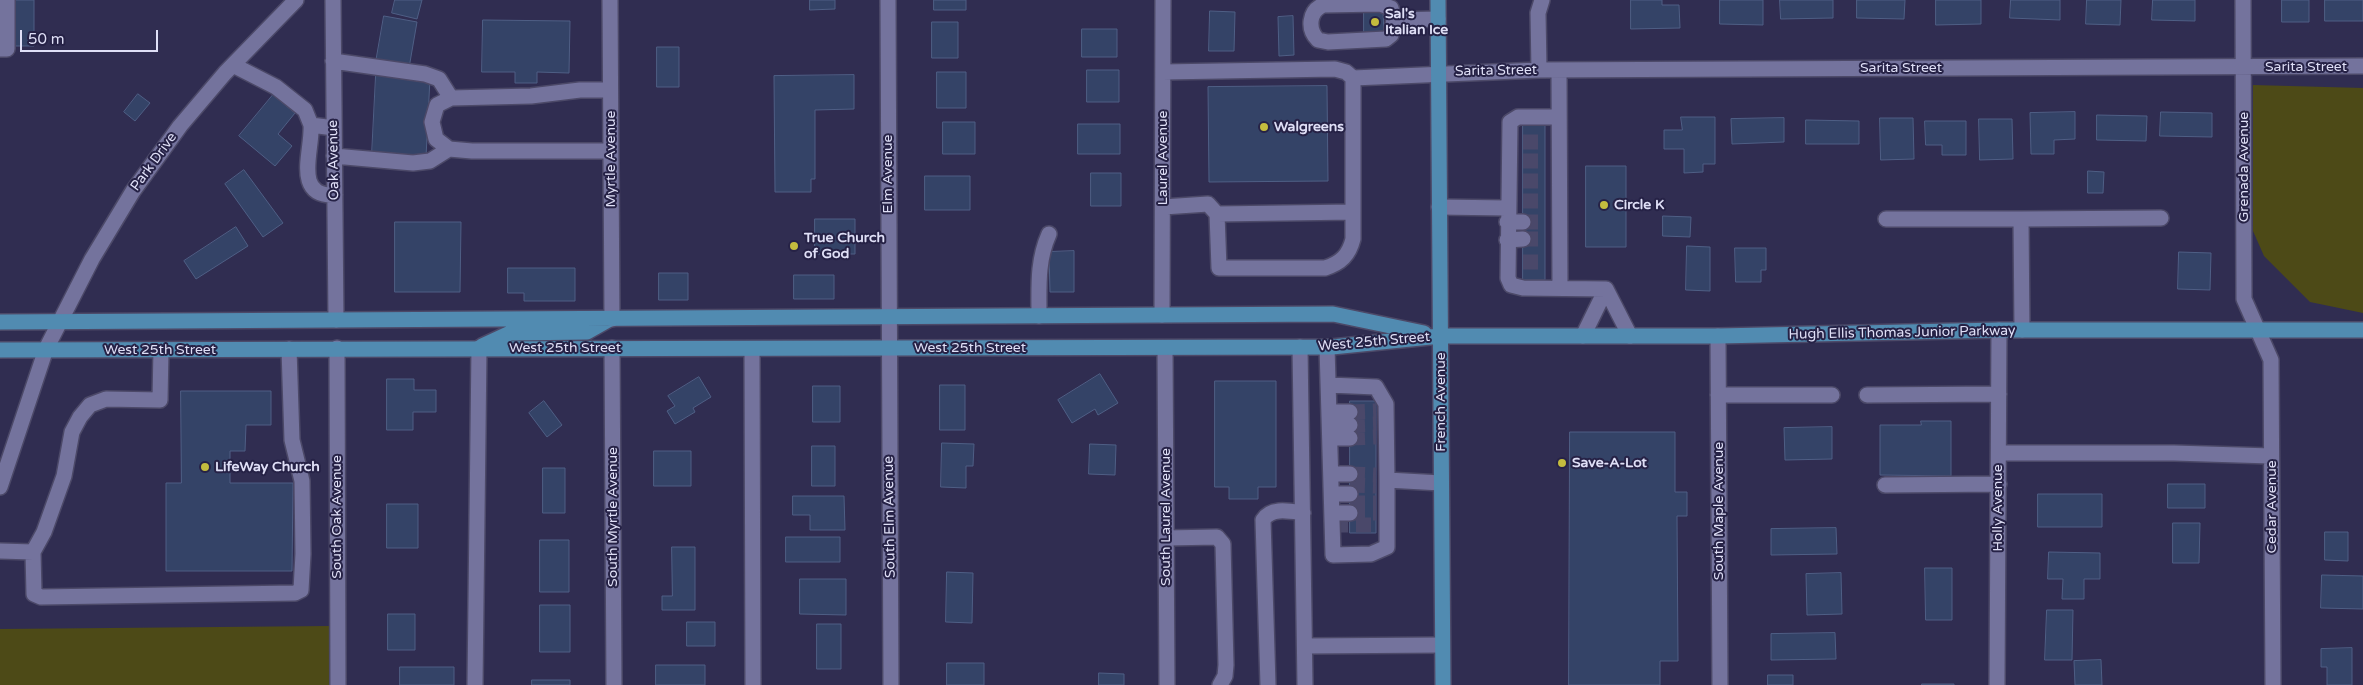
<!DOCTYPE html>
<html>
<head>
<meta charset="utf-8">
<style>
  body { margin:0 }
  #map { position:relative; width:2363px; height:685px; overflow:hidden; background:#302d51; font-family:"Varela Round",sans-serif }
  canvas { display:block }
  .scale { position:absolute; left:20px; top:30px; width:138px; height:22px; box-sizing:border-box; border:2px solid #dfdff6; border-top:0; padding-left:6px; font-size:15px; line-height:18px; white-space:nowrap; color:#dfdff6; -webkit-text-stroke:4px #262246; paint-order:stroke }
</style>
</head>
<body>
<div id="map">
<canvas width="2363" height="685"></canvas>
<div class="scale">50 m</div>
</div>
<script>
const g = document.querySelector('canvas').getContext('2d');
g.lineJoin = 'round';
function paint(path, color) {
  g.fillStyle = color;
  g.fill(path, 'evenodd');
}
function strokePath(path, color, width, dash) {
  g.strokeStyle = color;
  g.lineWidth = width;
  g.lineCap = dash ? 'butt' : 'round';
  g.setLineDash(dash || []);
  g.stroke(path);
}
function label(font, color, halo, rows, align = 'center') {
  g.font = font + ' "Varela Round",sans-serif';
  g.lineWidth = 4;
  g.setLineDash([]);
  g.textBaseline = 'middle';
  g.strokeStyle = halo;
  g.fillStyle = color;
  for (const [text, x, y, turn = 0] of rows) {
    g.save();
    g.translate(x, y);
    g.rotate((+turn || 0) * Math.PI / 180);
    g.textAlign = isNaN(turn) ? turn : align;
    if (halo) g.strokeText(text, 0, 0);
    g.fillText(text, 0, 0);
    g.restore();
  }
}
paint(new Path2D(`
  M2253,85l110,3v225l-53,-11 -46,-46 -11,-25z
  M329,626v59h-329v-56z`), '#4d4a17');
const building = new Path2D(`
  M15,0h19v46h-19z
  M395,0h27l-5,19 -25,-6z
  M810,0h25v9l-25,1z
  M934,0h32v10h-32z
  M1631,0h31v5h17l1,23 -49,1z
  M1720,0h43v25l-43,-1z
  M1780,0h53v18l-52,1z
  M1857,0h48l-1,19 -47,-1z
  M1936,0h45v24l-45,1z
  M2011,0h49v20l-50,-2z
  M2087,0h34l-1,25 -34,-1z
  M2153,0h42v21l-43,-1z
  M2282,0h27v22h-27z
  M2325,0h38v21h-38z
  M1364,10h19l1,26h-20z
  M1210,11l25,1 -1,39h-25z
  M384,16l33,6 -8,46 -33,-6z
  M1293,16l1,39 -15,1 -1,-39z
  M483,20l87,1 -1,52 -32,-1v11h-22v-11h-33z
  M932,22h26v36h-26z
  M1082,29h35v28h-35z
  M657,47h22v40h-22z
  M1087,70h32v32h-32z
  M937,72h29v36h-29z
  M376,75l54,3 -4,79 -54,-3z
  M854,75v34l-39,1v69h-4v13h-36l-1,-116z
  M1327,86l1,95 -119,1 -1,-95z
  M138,94l12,9 -15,18 -11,-9z
  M273,95l22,18 -17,21 14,12 -17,20 -36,-30z
  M2075,112v27l-21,1v14h-23l-1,-41z
  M2161,112l51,1v24l-52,-1z
  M2097,115l50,1 -1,25 -49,-1z
  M1681,117h34v47h-12v8l-19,1v-24h-20v-19h18z
  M1784,118v24l-52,2 -1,-25z
  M1880,118h33l1,41 -33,1z
  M1979,119h33l1,40 -33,1z
  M1806,120l53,1v23h-53z
  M1925,121h41v34h-24v-10h-16z
  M943,122h32v32h-32z
  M1523,123h22v157h-22z
  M1078,124h42v30h-42z
  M1586,166h40v81h-40z
  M244,170l39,53 -20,14 -38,-53z
  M2088,171l16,1 -1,21h-15z
  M1091,173h30v33h-30z
  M925,176h45v34h-45z
  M1663,216l28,1 -1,20 -27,-1z
  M815,219h40v35h-40z
  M395,222h66l-1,70h-65z
  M236,227l12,19 -52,33 -12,-18z
  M1687,246l23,1v44l-24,-1z
  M1735,248h31v22h-5v12h-25z
  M1074,251v41h-24l-1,-40z
  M2179,252l32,1 -1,37 -32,-1z
  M508,268h67v33h-51v-8h-16z
  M659,273h29v27h-29z
  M794,275h40v24h-40z
  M1100,374l18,29 -20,12 -3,-6 -23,14 -14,-23z
  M699,377l12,20 -18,11 2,4 -20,12 -8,-13 8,-5 -7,-10z
  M387,379h27v11h22v22h-23v18h-26z
  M1215,381h61v106h-18v12h-29v-12h-14z
  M940,385h25v45h-25z
  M813,386h27v36h-27z
  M181,391h90v34h-25l-1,26h-15v32h63l-1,88h-126v-88h15z
  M544,401l18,24 -15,12 -18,-24z
  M1350,401h26v132h-26z
  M1921,421h30v55l-71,-1v-50h41z
  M1832,427v32l-47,1 -1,-32z
  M1570,432h105v60h12v24h-10l1,145h-18v24h-91z
  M942,443l32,1 -1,22h-7v22l-25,-1z
  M1090,444l26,1 -1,30 -26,-1z
  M812,446h23v40h-23z
  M654,451h37v35h-37z
  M543,468h22v45h-22z
  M2168,484h37v24h-37z
  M2038,494h64v33h-64z
  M793,496h51l1,34h-35v-15h-17z
  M387,504h31v44h-31z
  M2173,523h27l-1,40h-26z
  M1836,528l1,26 -66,1v-26z
  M2325,532h23v29l-23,-1z
  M786,537h54v25h-54z
  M540,540h29v52h-29z
  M672,547h23v63h-33v-14h10z
  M2049,552l51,1v26h-16v20h-22l1,-20h-15z
  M1925,568h27v52h-26z
  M947,572l26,1 -1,50 -26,-1z
  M1841,573l1,41 -35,1 -1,-41z
  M2322,575l41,1v33l-42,-1z
  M800,579h46v36l-46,-1z
  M540,605h30v47h-30z
  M2047,610h26l-1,50h-27z
  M388,614h27v36h-27z
  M687,622h28v24h-28z
  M817,624h24v45h-24z
  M1835,633l1,26 -65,1v-26z
  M2352,648v37h-25v-18h-6v-18z
  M2101,660l1,25h-27l-1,-24z
  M947,663h37v22h-37z
  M656,665h49v20h-49z
  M400,667h54v18h-54z
  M1099,673l25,1v11h-25z
  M1768,675h25v10h-25z
  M532,680h38v5h-38z
  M1922,684h32v1h-32z`);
paint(building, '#344367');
strokePath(building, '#4f5f85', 1);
strokePath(new Path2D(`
  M1523,142h22
  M1523,161h22
  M1523,181h22
  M1523,201h22
  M1523,222h22
  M1523,239h22
  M1523,262h22
  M1350,412l26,-1
  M1350,425l26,-1
  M1350,438l26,-1
  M1350,474l26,1
  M1350,485l26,1
  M1350,503h26
  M1350,513h26
  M1333,525h43`), '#4a486a', 15, [15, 8]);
const minor = new Path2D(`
  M333,0l3,320
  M610,0l2,319
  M888,0l3,685
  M2243,0l1,299 27,61 2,325
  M1380,4l11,4 3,12 -3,15 -5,4 -58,3 -10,-2c-11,-11 -9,-29 5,-35z
  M1394,20l44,-1
  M0,49h7v-49
  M333,61l92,13 14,5 12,19
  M233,65l43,22 29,23 6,15
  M1539,70l-1,-57 4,-13
  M1559,70l1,218
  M1163,72l172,-3 11,3 7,6
  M610,90h-30l-49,6 -80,2 -14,7 -5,17 4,17 13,10 23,2h138
  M1559,117h-41l-8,5 -2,156 3,7 12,3 83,1
  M334,128l-23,-3c2,25 -19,72 24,70
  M334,156l79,7 17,-2 19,-12
  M1163,207l45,-3 9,10 2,54h106c16,-5 24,-13 28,-29v-161l186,-8 824,-4
  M1439,207l68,1
  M1217,214l136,-2
  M1886,219h135l1,111
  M2021,219l140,-1
  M1507,222h16
  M1507,240l16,-1
  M1606,289l24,47
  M1162,315l1,-315
  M1039,316c0,-29 -2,-55 10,-82
  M1583,336l23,-47
  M1718,336l2,349
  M1300,347l5,338
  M1327,347l6,208 38,-1 16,-7v-67l54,3
  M337,348l1,337
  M612,348l2,337
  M1165,348l2,337
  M752,349l1,336
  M161,350l-1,50 -54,-1 -16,6 -10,12 -8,15 -8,44 -20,56 -11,20 1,42 7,3 254,-4 6,-3 2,-36 -1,-73 -10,-41 -3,-91
  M1329,385l47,2 10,17 1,76
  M1718,395h114
  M1867,395l132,-1
  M1330,412h20
  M1330,425h20
  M1330,438h20
  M1999,453h175l97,3
  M1332,474h18
  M1885,485l114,-1
  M0,487l46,-138 46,-90 41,-68 47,-65 45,-53 71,-73
  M1332,494h18
  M1333,513h17
  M1166,538l51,-1 6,7 3,121 -1,11 -5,9
  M0,551l33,1
  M1305,646l137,-1
  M475,685l4,-337
  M1268,685l-5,-165c8,-13 26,-9 40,-7
  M1997,685l2,-355`);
const major = new Path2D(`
  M1438,0l5,685
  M0,322l1333,-8 91,19
  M482,346l28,-13 77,-1 23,-13
  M0,350l1332,-3 108,-11h278l281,-6h364`);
strokePath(minor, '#4c4968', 18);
strokePath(major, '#4c4968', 18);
strokePath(minor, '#74739d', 15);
strokePath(major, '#518bb1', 15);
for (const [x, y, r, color] of [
  [1375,22,5,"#c4bc3e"],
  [1264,127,5,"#c4bc3e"],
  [1604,205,5,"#c4bc3e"],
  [794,246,5,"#c4bc3e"],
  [1562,463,5,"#c4bc3e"],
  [205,467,5,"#c4bc3e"]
]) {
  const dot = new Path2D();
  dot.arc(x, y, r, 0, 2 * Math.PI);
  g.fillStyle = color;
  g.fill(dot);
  strokePath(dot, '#262246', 2);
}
label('bold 14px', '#dfdff6', '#262246', [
  ["Sal's",1385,14],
  ["Italian Ice",1385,30],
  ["Walgreens",1274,127],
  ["Circle K",1614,205],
  ["True Church",804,238],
  ["of God",804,254],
  ["Save-A-Lot",1572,463],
  ["LifeWay Church",215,467]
], 'left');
label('14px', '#dfdff6', '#262246', [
  ["Sarita Street",2306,67],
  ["Sarita Street",1901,68],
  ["Sarita Street",1496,71,-1],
  ["Laurel Avenue",1163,158,-90],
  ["Myrtle Avenue",611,159,-90],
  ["Oak Avenue",334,160,-91],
  ["Park Drive",154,162,-54],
  ["Grenada Avenue",2244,167,-90],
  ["Elm Avenue",888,174,-90],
  ["Hugh Ellis Thomas Junior Parkway",1902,333,-1],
  ["West 25th Street",1374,342,-5],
  ["West 25th Street",565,348],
  ["West 25th Street",970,348],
  ["West 25th Street",160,350],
  ["French Avenue",1441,402,-90],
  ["Cedar Avenue",2272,507,-90],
  ["Holly Avenue",1998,508,-90],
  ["South Maple Avenue",1719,511,-90],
  ["South Oak Avenue",337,517,-90],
  ["South Myrtle Avenue",613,517,-90],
  ["South Elm Avenue",890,517,-91],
  ["South Laurel Avenue",1166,517,-90]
]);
</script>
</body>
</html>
